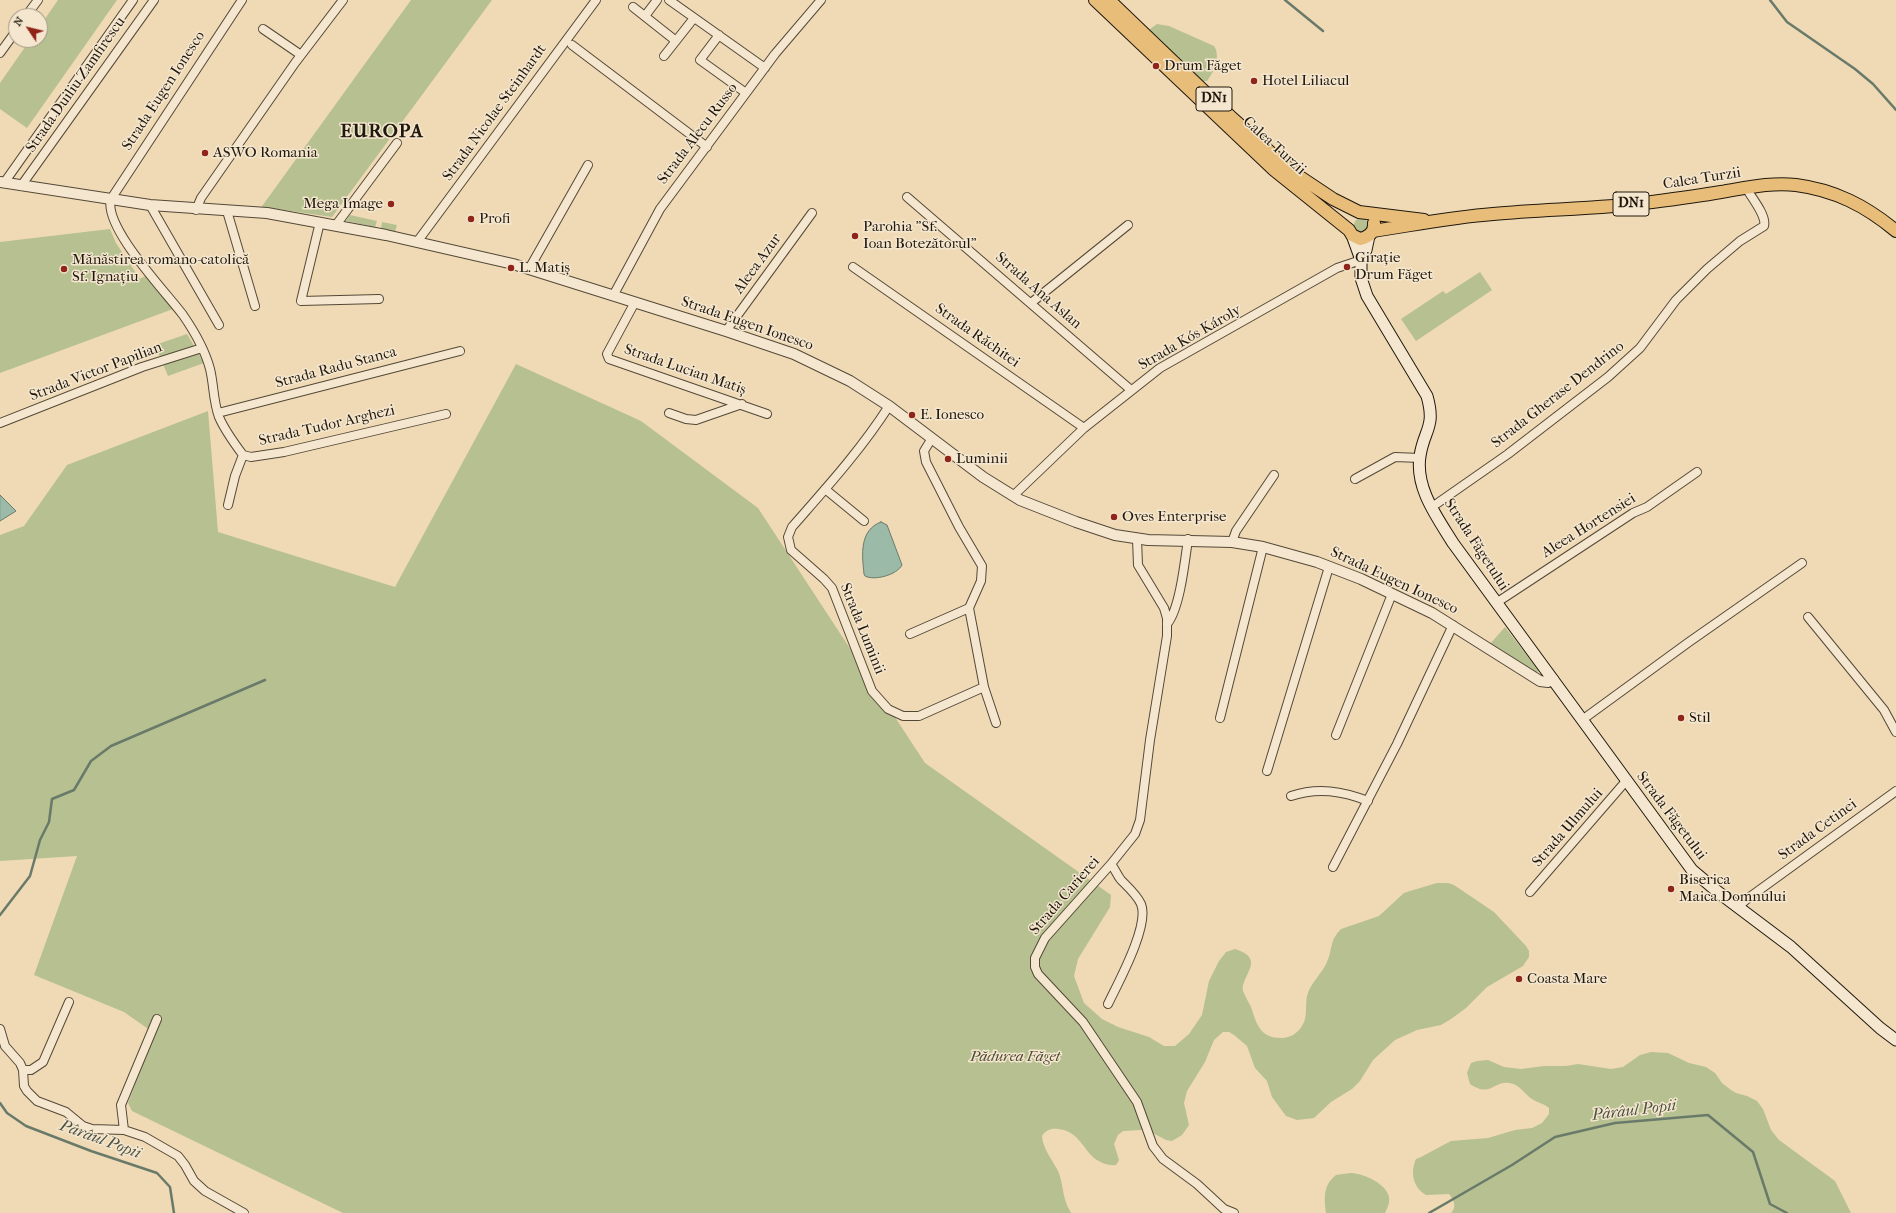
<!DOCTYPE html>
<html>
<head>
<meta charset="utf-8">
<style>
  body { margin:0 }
  #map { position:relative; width:1896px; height:1213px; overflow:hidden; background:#efdab5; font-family:"IM FELL French Canon",serif }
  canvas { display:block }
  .north { position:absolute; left:8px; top:8px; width:40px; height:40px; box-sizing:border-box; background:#f5e7cf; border:1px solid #a09481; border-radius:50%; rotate:305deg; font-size:11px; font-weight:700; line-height:16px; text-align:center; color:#20180d }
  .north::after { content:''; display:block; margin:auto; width:14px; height:18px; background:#8f2418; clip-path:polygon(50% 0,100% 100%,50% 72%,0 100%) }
</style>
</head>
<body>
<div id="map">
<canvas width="1896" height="1213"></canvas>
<div class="north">N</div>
</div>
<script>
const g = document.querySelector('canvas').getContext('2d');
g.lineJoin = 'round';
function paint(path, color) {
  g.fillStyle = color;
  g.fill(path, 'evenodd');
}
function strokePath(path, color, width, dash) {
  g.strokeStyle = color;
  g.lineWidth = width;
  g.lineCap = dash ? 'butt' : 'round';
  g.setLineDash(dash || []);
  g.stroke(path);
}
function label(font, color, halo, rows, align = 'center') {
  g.font = font + ' "IM FELL French Canon",serif';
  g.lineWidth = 3;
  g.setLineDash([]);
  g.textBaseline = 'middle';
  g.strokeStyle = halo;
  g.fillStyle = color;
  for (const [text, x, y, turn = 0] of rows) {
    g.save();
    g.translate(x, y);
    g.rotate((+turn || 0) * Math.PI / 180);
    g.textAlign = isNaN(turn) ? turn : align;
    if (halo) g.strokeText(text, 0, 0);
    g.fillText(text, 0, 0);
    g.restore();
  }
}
paint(new Path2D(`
  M58,0h59l-90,128 -27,-19v-26l30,-43h10v-14z
  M411,0h81l-160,217 -55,-8h-17z
  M1157,24l12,2 45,20c7,10 0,26 -7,35h-5l-52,-49v-3z
  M350,215l27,6 -2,6 -29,-6z
  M1354 225a7 7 0 1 1 14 0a7 7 0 1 1-14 0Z
  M382,222l15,3 -2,7 -14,-3z
  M110,229l6,14 24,36 7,-4 26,34 -173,64v-131z
  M1480,272l12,18 -76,51 -15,-22 42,-28 3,3z
  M187,334l17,29 -36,13 -13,-31z
  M516,364l125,57 117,87 167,255 186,132 -1,12 -32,52 -4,17 10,27 18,16 16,8 31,10 15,9h11l14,-12 13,-19 7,-34 10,-20 7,-9 9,-3c32,10 6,26 8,42 2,5 5,10 8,16 6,18 9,31 31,31 8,0 16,-5 20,-12 6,-9 3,-20 5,-30 3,-13 15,-22 20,-34 6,-13 2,-21 14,-33l38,-13 25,-23 6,-2 27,-8h11l6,2 40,27 32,34 3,5v6l-6,9 -36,21 -21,21 -15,11 -10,6 -24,5 -22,10 -22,20 -13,21 -8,8 -21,13 -17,16 -17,2 -11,-4 -14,-19 -5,-16 -12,-13 -8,-22 -13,-11 -5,-3h-6l-9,8 -9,22 -18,29 -3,12 5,22 -7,10 -10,6 -6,-1 -15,-8 -10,-2 -18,1 -5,4 -4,9 5,16 -3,5c-9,1 -17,-3 -23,-8 -12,-12 -16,-26 -35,-28 -7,-1 -12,1 -16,7 1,14 11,24 17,37 5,15 3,25 12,40h-728l-211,-102 -4,-8 26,-70 -30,-21 -90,-37 43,-119 -77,5v-326l24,-9 43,-61 141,-54 10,121 177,55z
  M1505,627l34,44 -6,3 -43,-30z
  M1651,1052l17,1 21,10 17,4 9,6 7,10 9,7 5,3 11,3 10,5 6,8 8,21 8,10 56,41 16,32h-400c6,-6 3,-13 -2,-19l-23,1c-13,-8 -16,-22 -10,-36l5,-2 30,-16 37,-3 27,-8 17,-2 10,-5 7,-9v-6c-6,-5 -11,-5 -17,-9 -8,-5 -12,-15 -23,-16 -16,-2 -18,15 -39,1l-3,-11 4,-10 6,-2 11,-1 16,7 17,2 23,-3h22l12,-2 33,5 12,-2 17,-12z
  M1350,1173c12,0 33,9 38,21 3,6 0,13 -3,19h-59c-2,-15 -3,-28 10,-38z`), '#b6c090');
const water = new Path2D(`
  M0,495l16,16 -16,10z
  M881,522l6,3 15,40c-5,10 -28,16 -37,11l-1,-2c-2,-19 -5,-44 17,-52z`);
paint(water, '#9bbba8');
strokePath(water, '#6a7a6a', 1);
strokePath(new Path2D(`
  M1285,0l38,31
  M1770,0l17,22 68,47 18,15 23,26
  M0,915l30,-39 10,-36 9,-18 3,-23 22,-9 17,-29 20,-15 154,-66
  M0,1103l7,10 19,13 65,25 66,22 13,14 4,26
  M1429,1213l83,-48 43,-28 60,-14 93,-8 45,37 17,52 17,9`), '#6a7a6a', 2.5);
const minor = new Path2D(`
  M242,0l-131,199c-8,28 55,93 72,116 11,16 22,35 27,54 4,16 3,32 9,48 6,14 15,26 24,38l8,2 33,-5 162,-38
  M669,0l96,68
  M633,7l43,34
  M26,16l12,-16
  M645,16l12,-16
  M263,29l38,26
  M719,35l-19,25 46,33
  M572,45l135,102
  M0,53l16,-22
  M664,56l30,-38
  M4,183l129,-183
  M21,186l133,-186
  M907,197l224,193
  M150,205l69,120
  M196,210l5,-12 94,-135 48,-63
  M227,211l28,95
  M320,222l-19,79 78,-2
  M336,225l61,-82
  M417,242l179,-242
  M853,267l231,161
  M529,269l59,-104
  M613,296l47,-87 115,-155 46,-54
  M635,302l-28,52 2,5 158,55
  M1031,303l97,-78
  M726,331l86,-118
  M889,406c-29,45 -62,81 -97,121l-4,10 3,13 33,29 8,9 40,103 16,18 15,7h16l65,-29 -15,-79 12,-27 1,-15 -23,-39 -33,-65 -2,-11 8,-13
  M218,413l242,-62
  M669,413l17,6 10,1 46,-16
  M0,423l142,-56 60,-19
  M1355,479l40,-22 25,1
  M825,489l39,32
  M1013,496l71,-68 76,-60 177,-100 24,-8
  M228,505l7,-29 8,-21
  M1432,507l76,-53 100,-77 32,-29 36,-48 31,-31 33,-28 24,-15c3,-10 -12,-28 -18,-38
  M1137,539l1,26 26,43 3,10v18l-17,104 -10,80 -5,14 -24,30 -66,74 -10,20v9l3,7 45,48 54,80 16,44 10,13 34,25 27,25 10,4
  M1232,542l4,-11 38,-56
  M1496,603l137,-90 14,-6 50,-35
  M1808,617l76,93 12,22
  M1167,624c13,-15 18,-64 21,-85
  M910,634l59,-26
  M984,687l12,36
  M1220,718l43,-171
  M1582,720l107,-78 113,-79
  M1336,735l56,-141
  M1267,771l62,-204
  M1291,796c27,-9 51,-5 77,5
  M1333,867l64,-123 56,-119
  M1530,892l96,-111
  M1738,907l9,-8 149,-108
  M1108,1004c10,-21 42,-79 33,-100 -4,-9 -13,-17 -20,-24 -4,-5 -6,-11 -10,-16
  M0,1029l5,17 15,17 3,7 1,16 3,5 10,10 29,11 17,14 9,3 32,1 21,7 33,19 7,9 9,16 11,10 39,22
  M23,1070h8l12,-8 26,-60
  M124,1130l-3,-25 36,-86`);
const tertiary = new Path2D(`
  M0,182l150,23 117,8 119,22 127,29 213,67 68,23 56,27 39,25 94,71 37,23 56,22 39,13 33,5 84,2 31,5 54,15 44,17 71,34 108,68 8,1 5,-3`);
const secondary = new Path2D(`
  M1352,235l9,25v18l6,18 60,100c9,32 -3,33 -7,60 -5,32 17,61 33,87l239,327 26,22 73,55 89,81 16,12
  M1361,260l5,-10 3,-14`);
const primary = new Path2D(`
  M1095,0l178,169 76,61 3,5 8,4c9,-2 15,-7 14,-16
  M1109,0l123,118 48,43 20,16 33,22 26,13 65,8
  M1373,231c40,-6 79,-14 120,-17 53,-5 107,-5 159,-12 23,-3 46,-6 69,-10 25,-4 50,-10 75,-7 39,5 70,21 100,46`);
strokePath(minor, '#544837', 10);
strokePath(tertiary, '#544837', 12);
strokePath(secondary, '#20180d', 13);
strokePath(primary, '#20180d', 14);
strokePath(minor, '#f5e7cf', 8);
strokePath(tertiary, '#f5e7cf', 10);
strokePath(secondary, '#f5e7cf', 11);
strokePath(primary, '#e8bd7a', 12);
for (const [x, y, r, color] of [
  [1156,66,4,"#8f2418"],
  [1254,81,4,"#8f2418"],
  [205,153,4,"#8f2418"],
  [391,204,4,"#8f2418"],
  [471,219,4,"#8f2418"],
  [855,236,4,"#8f2418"],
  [1347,267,4,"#8f2418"],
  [511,268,4,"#8f2418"],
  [64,269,4,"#8f2418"],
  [912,415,4,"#8f2418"],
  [948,459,4,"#8f2418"],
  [1114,517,4,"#8f2418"],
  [1681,718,4,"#8f2418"],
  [1671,889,4,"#8f2418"],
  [1519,979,4,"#8f2418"]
]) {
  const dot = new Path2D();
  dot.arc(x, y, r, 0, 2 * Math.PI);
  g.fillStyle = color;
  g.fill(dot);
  strokePath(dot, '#f5e7cf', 1.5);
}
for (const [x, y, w] of [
  [1214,99,36],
  [1631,204,36]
]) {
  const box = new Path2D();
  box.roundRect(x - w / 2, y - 12, w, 24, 3);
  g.fillStyle = '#f5e7cf';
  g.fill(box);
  strokePath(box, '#20180d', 1);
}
label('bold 14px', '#20180d', null, [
  ["DN1",1214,99],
  ["DN1",1631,204]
]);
label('15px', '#20180d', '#f5e7cf', [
  ["Drum Făget",1164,66],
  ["Hotel Liliacul",1262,81],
  ["ASWO Romania",213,153],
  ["Mega Image",383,204,"right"],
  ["Profi",479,219],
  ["Parohia \"Sf.",863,227],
  ["Ioan Botezătorul\"",863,244],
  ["Girație",1355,258],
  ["Drum Făget",1355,275],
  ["Mănăstirea romano-catolică",72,260],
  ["Sf. Ignațiu",72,277],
  ["L. Matiș",519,268],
  ["E. Ionesco",920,415],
  ["Luminii",956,459],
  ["Oves Enterprise",1122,517],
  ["Stil",1689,718],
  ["Biserica",1679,880],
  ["Maica Domnului",1679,897],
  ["Coasta Mare",1527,979]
], 'left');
label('15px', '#20180d', '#f5e7cf', [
  ["Strada Duiliu Zamfirescu",76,85,-55],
  ["Strada Eugen Ionesco",164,91,-57],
  ["Strada Nicolae Steinhardt",495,113,-54],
  ["Strada Alecu Russo",698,134,-53],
  ["Calea Turzii",1274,146,42],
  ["Calea Turzii",1702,179,-9],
  ["Aleea Azur",758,264,-54],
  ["Strada Ana Aslan",1038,291,41],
  ["Strada Eugen Ionesco",747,324,19],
  ["Strada Răchitei",977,336,35],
  ["Strada Kós Károly",1190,338,-30],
  ["Strada Radu Stanca",336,368,-15],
  ["Strada Lucian Matiș",685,370,19],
  ["Strada Victor Papilian",96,372,-21],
  ["Strada Gherase Dendrino",1558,395,-38],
  ["Strada Tudor Arghezi",327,426,-13],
  ["Aleea Hortensiei",1589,526,-32],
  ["Strada Făgetului",1476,545,57],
  ["Strada Eugen Ionesco",1394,581,25],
  ["Strada Luminii",862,629,68],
  ["Strada Făgetului",1671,816,53],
  ["Strada Ulmului",1568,828,-49],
  ["Strada Cetinei",1818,830,-36],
  ["Strada Carierei",1065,896,-49]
]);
label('italic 15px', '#4d4a34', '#f5e7cf', [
  ["Pădurea Făget",1015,1057]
]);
label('italic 16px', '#4b5143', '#f5e7cf', [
  ["Pârâul Popii",1634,1111,-7],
  ["Pârâul Popii",100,1140,20]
]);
g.letterSpacing = '1px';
label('bold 19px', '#20180d', '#f5e7cf', [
  ["EUROPA",382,132]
]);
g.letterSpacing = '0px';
</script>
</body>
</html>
